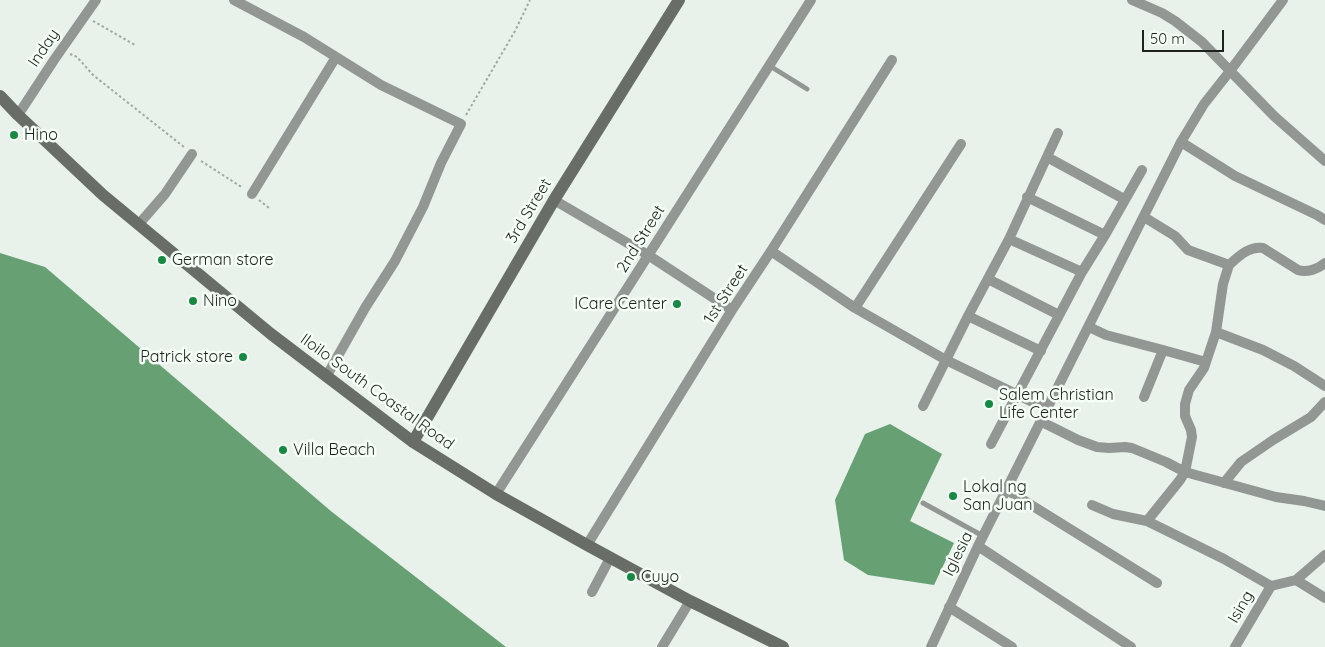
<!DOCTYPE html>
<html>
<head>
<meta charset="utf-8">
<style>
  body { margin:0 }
  #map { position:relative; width:1325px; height:647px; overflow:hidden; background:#e8f2ea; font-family:Quicksand,sans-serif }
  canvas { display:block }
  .scale { position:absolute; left:1142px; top:30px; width:82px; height:22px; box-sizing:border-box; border:2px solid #1e221f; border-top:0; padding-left:6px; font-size:15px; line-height:18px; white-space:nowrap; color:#1e221f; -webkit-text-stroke:4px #f6fff7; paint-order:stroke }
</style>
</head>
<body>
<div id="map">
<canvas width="1325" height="647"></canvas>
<div class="scale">50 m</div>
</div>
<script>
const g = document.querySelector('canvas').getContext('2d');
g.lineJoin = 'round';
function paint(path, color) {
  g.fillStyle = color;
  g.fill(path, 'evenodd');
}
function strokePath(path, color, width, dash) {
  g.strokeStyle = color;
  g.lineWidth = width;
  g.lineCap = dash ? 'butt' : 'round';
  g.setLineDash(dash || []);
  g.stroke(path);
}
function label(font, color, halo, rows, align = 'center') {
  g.font = font + ' Quicksand,sans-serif';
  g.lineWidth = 5;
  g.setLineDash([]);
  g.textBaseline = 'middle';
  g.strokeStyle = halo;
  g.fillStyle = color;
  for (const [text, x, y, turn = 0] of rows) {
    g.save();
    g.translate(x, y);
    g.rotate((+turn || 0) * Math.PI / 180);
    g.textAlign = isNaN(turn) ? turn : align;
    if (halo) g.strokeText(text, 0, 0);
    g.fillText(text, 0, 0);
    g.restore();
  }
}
paint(new Path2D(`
  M0,253l45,14 287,245 174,135h-506z
  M890,424l52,30 -32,67 44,22 -20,42 -66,-10 -24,-15 -9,-60 30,-66z`), '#66a073');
strokePath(new Path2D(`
  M93,21l42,24
  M70,54l7,3 16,18 91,72
  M466,115l49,-84 15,-31
  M201,161l42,27
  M259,200l10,8`), '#a0a8a2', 2, [2.5, 2.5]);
strokePath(new Path2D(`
  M770,66l37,23
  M923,503l60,33`), '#939794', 5);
strokePath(new Path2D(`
  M234,0l70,37 77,48 80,39 -20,39 -18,44 -28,54 -30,47 -39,69
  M1132,0l30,13 13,8 27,21 72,74 51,45
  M18,115l36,-55 42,-60
  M1181,142l54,34 82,39 8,5
  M1047,157l77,42
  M252,194l84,-137
  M1027,197l78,38
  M554,200l94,55 84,55
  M1144,217l31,19 13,14 41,15c10,-9 20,-19 34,-17l35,22c9,3 20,-1 27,-7
  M139,224l26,-30 27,-40
  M1009,239l73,33
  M771,251l84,57 91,52 101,49
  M988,279l71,36
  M855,308l106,-164
  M968,316l73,35
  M1089,327l17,8 57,15 43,12 10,-30 7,-48 6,-19
  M1216,332l47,18 31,16 31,20
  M1144,397l19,-47
  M923,406l45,-90 41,-77 49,-106
  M1040,421l38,19 19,7 12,1 16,-1 7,1 34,14 19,10 91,25 28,4 21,5
  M991,444l91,-172 23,-37 37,-65
  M1224,483l17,-21 32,-22 38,-23 14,-15
  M1007,490l150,93
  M496,494l315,-494
  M1092,505l21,9 34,7 77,38 47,27
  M1147,521l33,-41 5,-8 7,-35 -1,-7 -6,-14v-12l4,-14 15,-22 2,-6
  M587,545l145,-235 39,-59 121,-191
  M978,546l153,101
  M1296,580l29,18
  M592,592l18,-34
  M949,607l63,40
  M662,647l28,-46
  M931,647l47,-101 203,-404 23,-38 26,-33 53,-71
  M1235,647l36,-61 25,-6 29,-25`), '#939794', 10);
strokePath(new Path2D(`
  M0,96l18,19 85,80 168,139 142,108 83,52 91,51 103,56 93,46
  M413,442l141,-242 125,-200`), '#686d68', 12);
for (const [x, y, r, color] of [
  [14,135,5,"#168942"],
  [162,260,5,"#168942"],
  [193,301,5,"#168942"],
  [677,304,5,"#168942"],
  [243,357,5,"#168942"],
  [989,404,5,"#168942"],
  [283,450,5,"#168942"],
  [953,496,5,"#168942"],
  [631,577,5,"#168942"]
]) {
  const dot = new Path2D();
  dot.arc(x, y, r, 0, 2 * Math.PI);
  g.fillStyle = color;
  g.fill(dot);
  strokePath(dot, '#f6fff7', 2);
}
label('16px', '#1e221f', '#f6fff7', [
  ["Inday",44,48,-56],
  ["3rd Street",529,211,-59],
  ["2nd Street",641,239,-58],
  ["1st Street",726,294,-57],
  ["Iloilo South Coastal Road",377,392,36],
  ["Iglesia",958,554,-64],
  ["Ising",1241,607,-60]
]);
label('16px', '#1e221f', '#f6fff7', [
  ["Hino",24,135],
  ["German store",172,260],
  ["Nino",203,301],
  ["ICare Center",667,304,"right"],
  ["Patrick store",233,357,"right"],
  ["Salem Christian",999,395],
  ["Life Center",999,413],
  ["Villa Beach",293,450],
  ["Lokal ng",963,487],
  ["San Juan",963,505],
  ["Cuyo",641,577]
], 'left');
</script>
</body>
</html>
